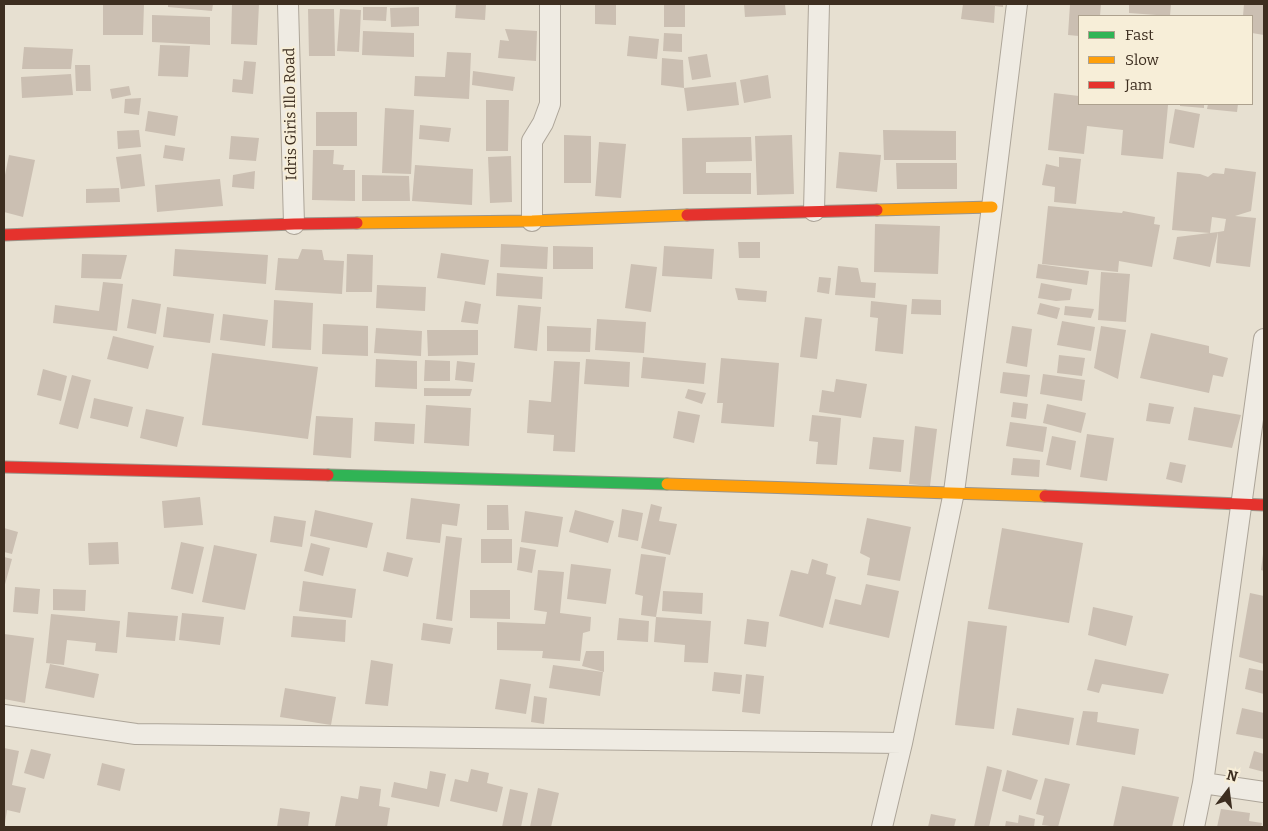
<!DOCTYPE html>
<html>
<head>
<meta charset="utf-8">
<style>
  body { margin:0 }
  #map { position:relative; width:1268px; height:831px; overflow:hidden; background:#e7e0d1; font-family:Bitter,serif }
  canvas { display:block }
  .frame { position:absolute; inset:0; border:5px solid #3d2e20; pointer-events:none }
  .legend { position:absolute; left:1078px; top:15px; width:175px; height:90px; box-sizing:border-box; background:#f7eed8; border:1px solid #ada18e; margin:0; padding:6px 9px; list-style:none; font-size:15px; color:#3d2e20 }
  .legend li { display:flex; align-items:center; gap:10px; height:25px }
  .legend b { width:25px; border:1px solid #ada18e }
  .north { position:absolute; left:1203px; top:766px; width:50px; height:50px; -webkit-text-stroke:4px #f7eed8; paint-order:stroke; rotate:15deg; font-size:14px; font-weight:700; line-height:20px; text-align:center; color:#3d2e20 }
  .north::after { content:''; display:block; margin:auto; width:18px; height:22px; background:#3d2e20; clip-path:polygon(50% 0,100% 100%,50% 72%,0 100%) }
</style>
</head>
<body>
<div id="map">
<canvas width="1268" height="831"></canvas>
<div class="frame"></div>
<ul class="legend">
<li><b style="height:6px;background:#30b455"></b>Fast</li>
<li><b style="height:6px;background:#ff9f0a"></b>Slow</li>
<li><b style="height:6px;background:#e5322d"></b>Jam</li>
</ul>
<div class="north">N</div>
</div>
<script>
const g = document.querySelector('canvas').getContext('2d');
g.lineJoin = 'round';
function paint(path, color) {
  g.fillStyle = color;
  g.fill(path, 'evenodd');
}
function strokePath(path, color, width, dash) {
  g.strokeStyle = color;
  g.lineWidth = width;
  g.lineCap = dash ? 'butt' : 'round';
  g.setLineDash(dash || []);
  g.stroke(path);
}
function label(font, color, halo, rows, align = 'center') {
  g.font = font + ' Bitter,serif';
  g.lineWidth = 4;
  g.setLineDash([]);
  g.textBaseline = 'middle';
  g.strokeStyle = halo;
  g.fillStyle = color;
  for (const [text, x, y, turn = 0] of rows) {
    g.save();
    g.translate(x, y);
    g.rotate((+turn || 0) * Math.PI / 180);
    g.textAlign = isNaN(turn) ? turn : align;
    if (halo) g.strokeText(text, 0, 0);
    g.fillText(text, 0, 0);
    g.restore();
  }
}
paint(new Path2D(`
  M103,4h41l-1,31h-40z
  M168,4h45l-1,7 -44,-4z
  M232,4h27l-2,41 -26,-1z
  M456,4h30l-1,16 -30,-2z
  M595,4h21v21l-21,-1z
  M664,4h21v23h-21z
  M744,4h41l1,11 -41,2z
  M963,4h40v3l-8,-1 -1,17 -33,-4z
  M1070,4h31l-1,12h-21v20l-11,-1z
  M1129,4h42l-1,12 -41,-3z
  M1244,4h20v31l-12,-2v-17h-9z
  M363,7h24l-1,14 -23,-1z
  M419,7v19l-28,1 -1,-19z
  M308,9h26l1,47h-26z
  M340,9l21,1 -2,42 -22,-1z
  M152,15l58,2v28l-58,-3z
  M505,29l32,2 -1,30 -38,-3 2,-18 9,1z
  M363,31l51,2v24l-52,-2z
  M664,33l18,1v18l-19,-1z
  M629,36l30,3 -2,20 -30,-3z
  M160,45l30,1 -2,31 -30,-1z
  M24,47l49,2 -2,20h-49z
  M447,52l24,1 -2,46 -55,-3 1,-20 30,1z
  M707,54l4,23 -19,3 -4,-23z
  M662,58l21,2 1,28 -23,-3z
  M244,61l12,1 -3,32 -21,-2 1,-13 9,1z
  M75,65h15l1,26h-15z
  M473,71l42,6 -2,14 -41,-6z
  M71,74l2,21 -51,3 -1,-21z
  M768,75l3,23 -27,5 -4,-23z
  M736,82l3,23 -52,6 -3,-23z
  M129,86l2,9 -19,4 -2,-10z
  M1054,93l25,3v8l89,1 -5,54 -42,-4 2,-25 -36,-4 -3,28 -36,-4z
  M141,98l-2,17 -15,-2 1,-14z
  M486,100h23l-1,51h-22z
  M1180,104h24v4l-24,-2z
  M1208,104h30l-1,8 -30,-3z
  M385,108l29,2 -3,64 -29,-1z
  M1175,109l25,5 -6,34 -25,-5z
  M148,111l30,5 -3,20 -30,-5z
  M316,112h41v34h-41z
  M420,125l31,3 -2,14 -30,-3z
  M139,130l2,17 -23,2 -1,-18z
  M883,130l73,1v29h-72z
  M564,135l27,1v47h-27z
  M792,135l2,59 -37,1 -2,-59z
  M231,136l28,2 -3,23 -27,-2z
  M751,137l1,24 -46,1v11h45v21h-68l-1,-56z
  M599,142l27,2 -5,54 -26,-2z
  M165,145l20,3 -2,13 -20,-3z
  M313,150h21l-1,14 11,1 -1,5h12v31l-43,-1z
  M839,152l42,3 -4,37 -41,-4z
  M141,154l4,32 -24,3 -5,-32z
  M9,155l26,5 -12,57 -19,-5v-32z
  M511,156l1,46 -22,1 -2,-46z
  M1059,157l22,2 -5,45 -22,-2 1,-15 -13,-2 4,-21 13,3z
  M896,163h61v26h-60z
  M415,165l58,4 -1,36 -60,-4z
  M1225,168l31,4 -5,39 -16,5 21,2 -6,49 -34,-4 2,-31 6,-1 2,-12 -14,-2 -2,16 -38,-3 5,-58 23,2 8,3 5,-4 11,1z
  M255,171l-1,18 -22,-2 1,-12z
  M362,175l47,1 1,25h-48z
  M220,179l3,27 -66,6 -2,-27z
  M119,188l1,14 -34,1v-14z
  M1048,206l74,7 1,-2 32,6 -1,7 6,1 -8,42 -33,-6 -1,11 -76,-8z
  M875,224l65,2 -2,48 -64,-2z
  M1218,232l-8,35 -37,-8 4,-22z
  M738,242h22v16h-21z
  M501,244l47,3 -1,22 -47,-2z
  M553,246l40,1v22h-40z
  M664,246l50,3 -2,30 -50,-3z
  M175,249l93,6 -2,29 -93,-8z
  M302,249l20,1 2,10 20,1 -2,33 -67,-4 3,-32 20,1z
  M441,253l48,7 -4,25 -48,-7z
  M82,254l45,1 -6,24 -40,-1z
  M347,254l26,1 -1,37h-26z
  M631,264l26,3 -6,45 -26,-4z
  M1038,264l51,7 -2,14 -51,-7z
  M838,266l20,2 3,14 15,1 -1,15 -40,-3z
  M1101,272l29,2 -4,48 -28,-2z
  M497,273l46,4 -1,22 -46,-3z
  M819,277l12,1 -2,16 -12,-2z
  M103,282l20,2 -6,47 -64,-8 2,-18 44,6z
  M1041,283l31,6 -2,11 -14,1 -18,-3z
  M377,285l49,2 -1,24 -49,-3z
  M735,288l32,3 -1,11 -28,-2z
  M132,299l29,5 -5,30 -29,-6z
  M912,299l29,1v15l-30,-1z
  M274,300l39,3 -2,47 -39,-2z
  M465,301l16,3 -3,20 -17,-2z
  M871,301l36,4 -4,49 -28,-3 3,-33 -8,-1z
  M1040,303l20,5 -3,11 -20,-5z
  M518,305l23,2 -4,44 -23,-3z
  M1065,306l29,3 -3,9 -27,-3z
  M167,307l47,7 -4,29 -47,-6z
  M223,314l45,6 -3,26 -45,-6z
  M805,317l17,2 -5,40 -17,-2z
  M597,319l49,3 -2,31 -49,-3z
  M1062,321l33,6 -4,24 -34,-6z
  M323,324l45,2v30l-46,-2z
  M547,326l44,2 -1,24 -43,-1z
  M1012,326l20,3 -5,38 -21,-4z
  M1101,326l25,4 -8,49 -24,-11z
  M376,328l46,3 -1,25 -47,-3z
  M427,330h51v25l-50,1z
  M1151,333l58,13v7l19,5 -5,19 -10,-2 -4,18 -69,-15z
  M113,336l41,10 -6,23 -41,-10z
  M212,353l106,14 -10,72 -106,-14z
  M1059,355l26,3 -3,18 -25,-3z
  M643,357l63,6 -2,21 -63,-6z
  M721,358l58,5 -5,64 -53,-4 2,-20h-6z
  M376,359l41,2v28l-42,-2z
  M586,359l44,3 -1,25 -45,-3z
  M425,360l25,1v20h-26z
  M457,361l18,2 -2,19 -18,-2z
  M554,361l26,1 -5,90 -22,-1 1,-16 -27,-2 2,-33 22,2z
  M43,369l24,7 -6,25 -24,-6z
  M1003,372l27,3 -3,22 -27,-4z
  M1043,374l42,6 -3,21 -42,-7z
  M72,375l19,5 -13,49 -19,-5z
  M836,379l31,5 -6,34 -42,-6 3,-22 12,2z
  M424,388l48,1 -2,7h-46z
  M688,389l18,4 -4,11 -17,-6z
  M94,398l39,9 -5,20 -38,-9z
  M1013,402l15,2 -2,15 -15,-2z
  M1149,403l25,4 -4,17 -24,-3z
  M1047,404l39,9 -5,20 -38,-10z
  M426,405l45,3 -2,38 -45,-3z
  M1194,407l47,8 -9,33 -44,-8z
  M146,409l38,8 -7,30 -37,-9z
  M678,411l22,4 -6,28 -21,-5z
  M812,415l29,3 -4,47 -21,-1 2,-22 -9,-1z
  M316,416l37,2 -2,40 -38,-3z
  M375,422l40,2 -1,20 -40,-3z
  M1010,422l37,5 -4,25 -37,-6z
  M915,426l22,3 -7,57 -21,-2z
  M1087,434l27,4 -7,43 -27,-4z
  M1052,436l24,5 -5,29 -25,-5z
  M873,437l31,3 -3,32 -32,-3z
  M1013,458l27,2 -1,17 -28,-2z
  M1170,462l16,3 -4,18 -16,-4z
  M200,497l3,28 -39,3 -2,-27z
  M411,498l49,6 -3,22 -15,-2 -2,19 -34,-4z
  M651,504l11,3 -3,14 18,3 -7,31 -29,-7z
  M487,505h21l1,25h-22z
  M622,509l21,4 -5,28 -20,-4z
  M315,510l58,13 -6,25 -57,-12z
  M575,510l39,11 -6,22 -39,-11z
  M525,511l38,6 -5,30 -37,-5z
  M274,516l32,5 -4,26 -32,-5z
  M867,518l44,9 -11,54 -33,-6 3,-17 -10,-5z
  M4,528l14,4 -6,22 -8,-2z
  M1002,528l81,15 -14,80 -81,-14z
  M446,536l16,2 -10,83 -16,-2z
  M481,539h31v24h-31z
  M118,542l1,22 -30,1 -1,-22z
  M181,542l23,5 -11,47 -22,-5z
  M311,543l19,5 -7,28 -19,-5z
  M214,545l43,9 -12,56 -43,-8z
  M520,547l16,3 -4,23 -15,-3z
  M387,552l26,6 -5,19 -25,-6z
  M641,554l25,3 -10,60 -15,-2 2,-19 -8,-2z
  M1263,554h1v17l-3,-1z
  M4,557l8,2 -8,29z
  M812,559l16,5 -2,10 10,3 -13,51 -44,-12 12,-46 17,4z
  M571,564l40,5 -5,35 -39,-5z
  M538,570l26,2 -4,41 31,4 -1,14 -7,2 -3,28 -38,-3 1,-7 -46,-1v-28l48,2 2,-12 -13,-2z
  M303,581l53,8 -4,29 -53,-7z
  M866,584l33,7 -10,47 -60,-14 6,-25 26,6z
  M15,587l25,2 -2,25 -25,-2z
  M53,589l33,1 -1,21 -32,-1z
  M470,590h40v29l-40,-1z
  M663,591l40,2 -1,21 -40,-3z
  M1250,593l14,3v68l-25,-7z
  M1093,607l40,9 -7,30 -38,-11z
  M128,612l50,4 -3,25 -49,-4z
  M182,613l42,4 -4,28 -41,-5z
  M51,614l69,7 -3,32 -22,-2 1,-8 -29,-3 -3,25 -18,-2z
  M293,616l53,4 -1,22 -54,-5z
  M656,617l55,4 -3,42 -24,-1 1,-17 -31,-3z
  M619,618l30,3 -1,21 -31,-2z
  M747,619l22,3 -3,25 -22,-3z
  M968,621l39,5 -13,103 -39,-4z
  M423,623l30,5 -3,16 -29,-4z
  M4,634l30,4 -9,65 -21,-4z
  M586,651h18v21l-22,-6z
  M1095,659l74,15 -6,20 -61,-10 -3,9 -12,-3z
  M371,660l22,4 -5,42 -23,-2z
  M50,664l49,10 -5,24 -49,-10z
  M553,665l50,7 -3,24 -51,-8z
  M1249,668l15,3v23l-19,-5z
  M714,672l28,3 -2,19 -28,-3z
  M746,674l18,2 -4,38 -18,-2z
  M500,679l31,5 -5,30 -31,-5z
  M285,688l51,9 -5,28 -51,-8z
  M534,696l13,2 -3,26 -13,-2z
  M1017,708l57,10 -5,27 -57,-10z
  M1242,708l22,5v26l-28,-5z
  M1083,711l15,1 -1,10 42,7 -4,26 -59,-10z
  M4,748l15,3 -7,34 14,3 -6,25 -13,-3 -2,13z
  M31,749l20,5 -7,25 -20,-6z
  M1254,751l10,3v18l-15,-4z
  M102,763l23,6 -5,22 -23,-6z
  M987,766l15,4 -13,57h-15z
  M471,769l18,4 -2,10 16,4 -6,25 -47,-11 5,-22 13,3z
  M1007,770l31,10 -7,20 -29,-9z
  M430,771l16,3 -7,33 -48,-10 3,-15 33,7z
  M1045,778l25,6 -12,43 -16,-2 2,-9 -8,-2z
  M360,786l21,3 -2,17 11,2 -3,19h-43l-9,-1 6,-30 17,3z
  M1122,786l57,11 -7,30h-59z
  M538,788l21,5 -8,34h-21z
  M510,789l18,4 -7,34h-19z
  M280,808l30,4 -2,15h-31z
  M1221,809l29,4 -1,8 13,2 -1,4h-44z
  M931,814l25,5 -2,8h-26z
  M1019,815l16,4 -1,8h-29l1,-6 12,2z`), '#cbbfb2');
const street = new Path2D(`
  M288,4l6,220
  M814,211l5,-207
  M532,221v-80l11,-18 7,-19v-100
  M4,715l132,19 766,9
  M1203,783l61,9
  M882,827l20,-84 52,-251 38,-285 25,-203
  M1194,827l9,-44 61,-444`);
const fast = new Path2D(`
  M328,475l339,9`);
const slow = new Path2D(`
  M877,210l115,-3
  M357,223l175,-2 155,-6
  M667,484l378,12`);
const jam = new Path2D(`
  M687,215l190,-5
  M4,235l290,-11 63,-1
  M4,467l324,8
  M1045,496l219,9`);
strokePath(street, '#ada599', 22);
strokePath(fast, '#9c958a', 13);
strokePath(slow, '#9c958a', 13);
strokePath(jam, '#9c958a', 13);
strokePath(street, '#efebe3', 20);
strokePath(fast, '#30b455', 11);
strokePath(slow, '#ff9f0a', 11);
strokePath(jam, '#e5322d', 11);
label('15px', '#3d2e20', '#f7eed8', [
  ["Idris Giris Illo Road",291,114,-91]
]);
</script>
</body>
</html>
